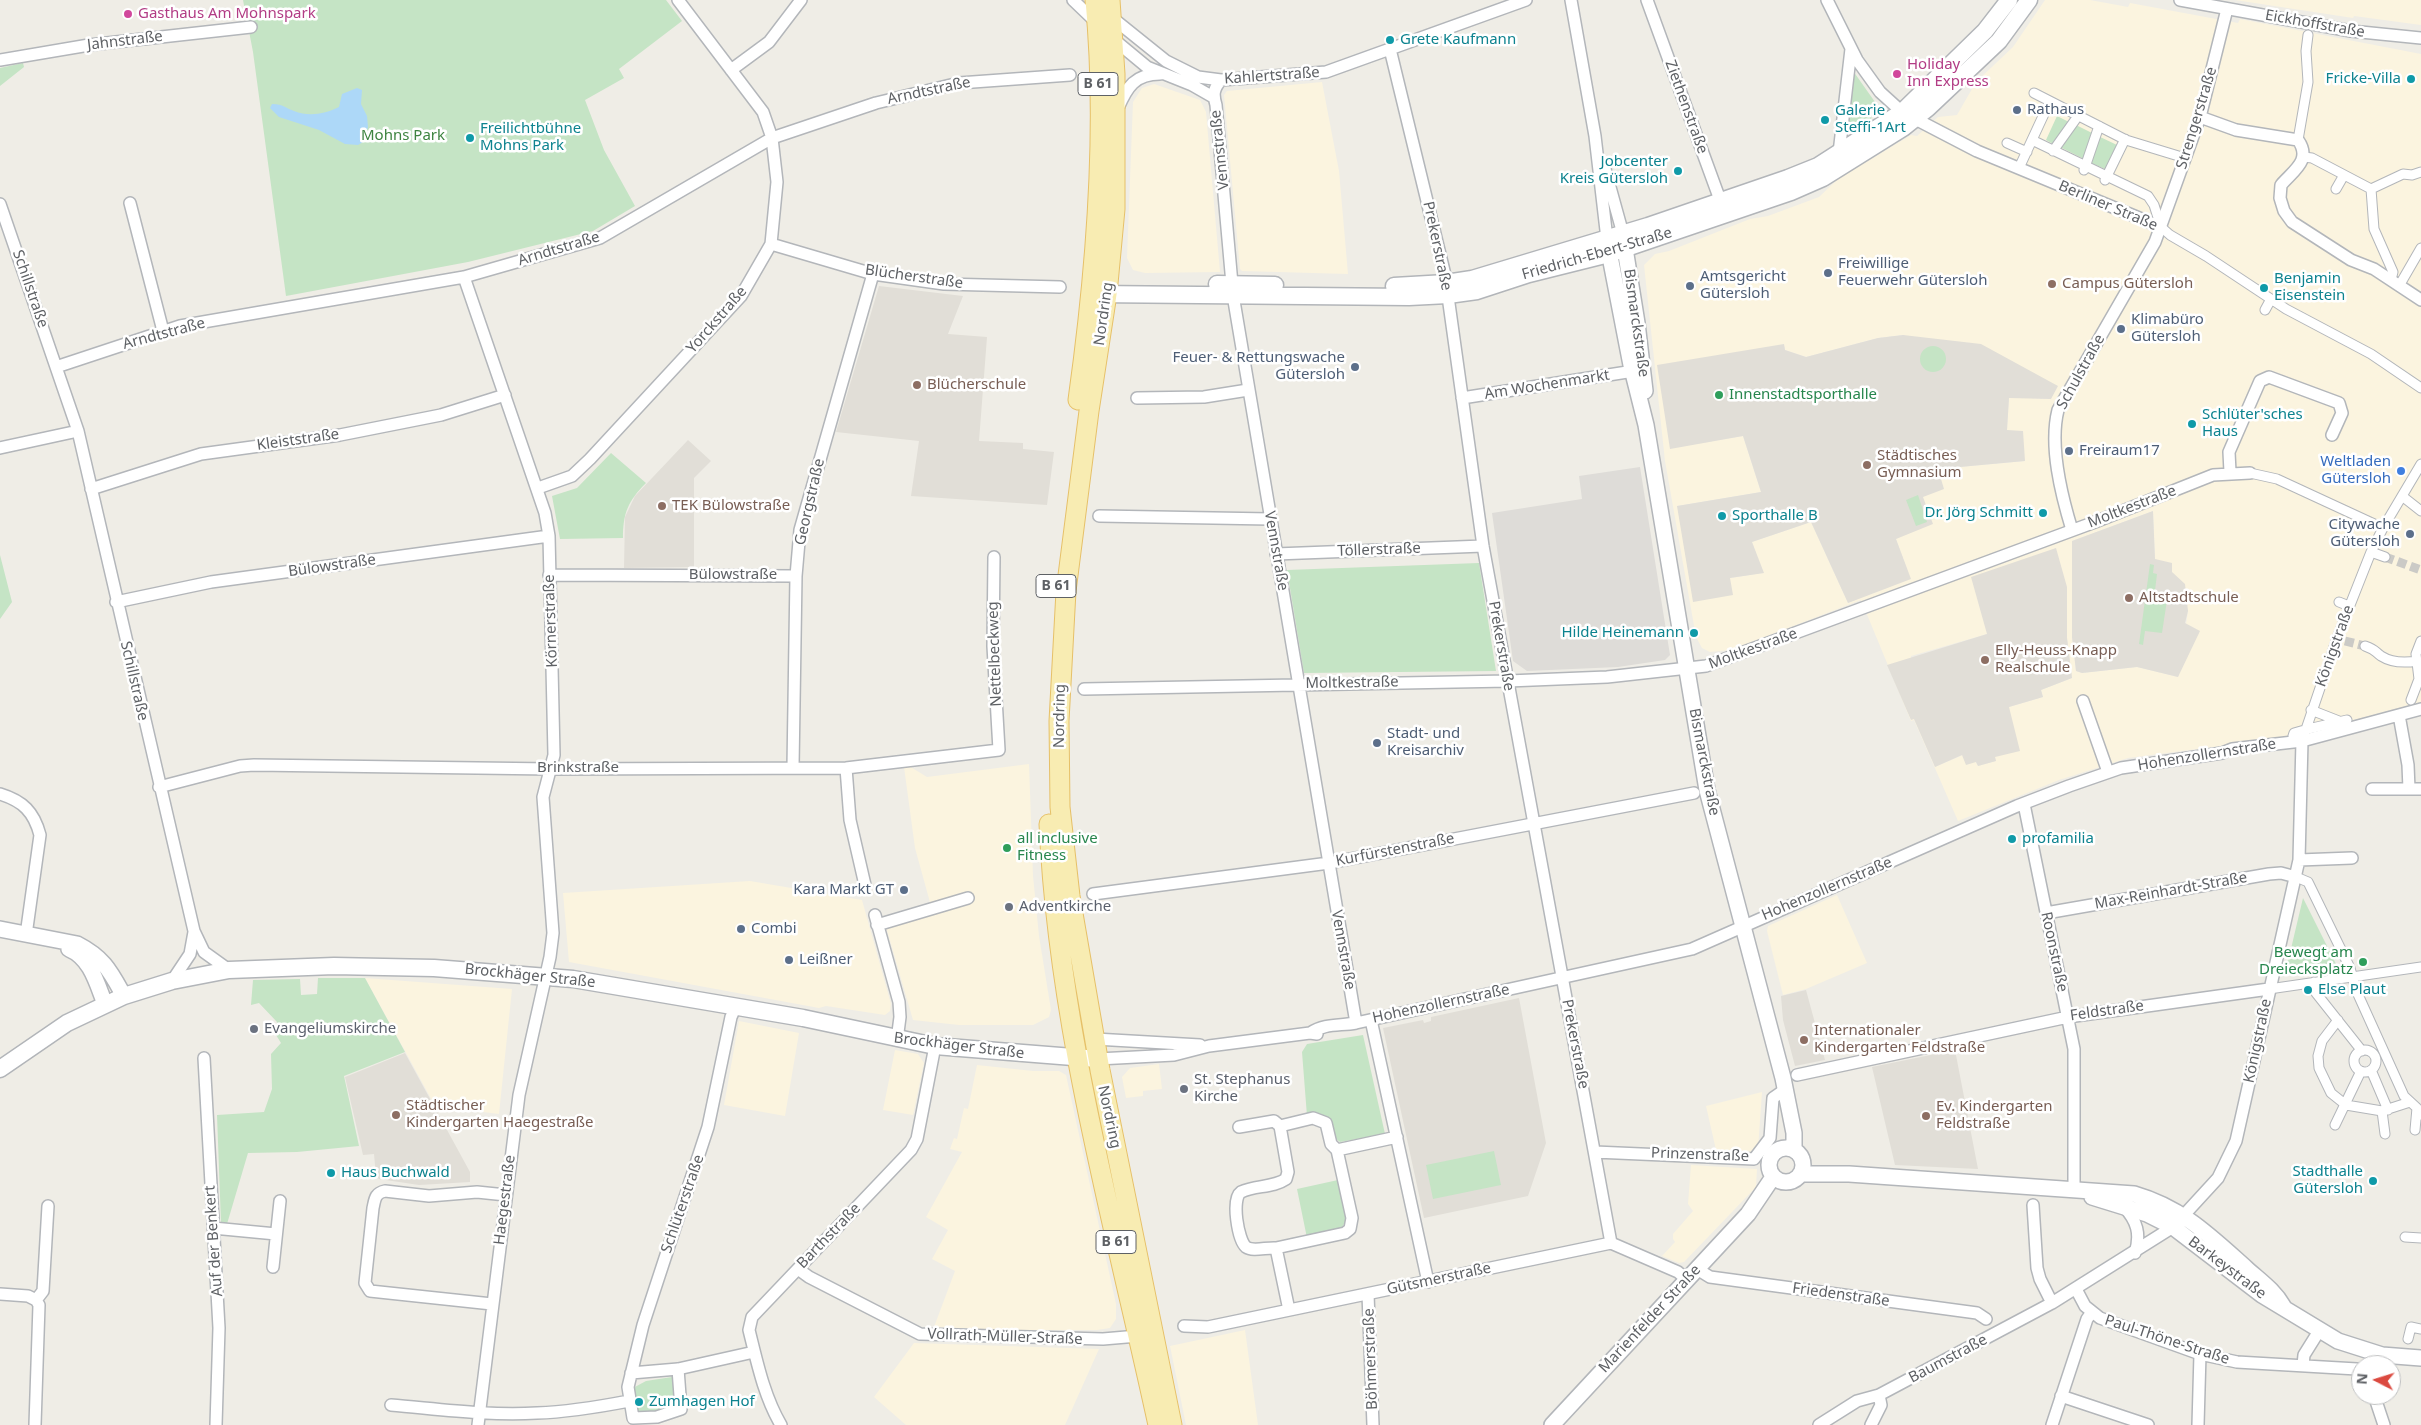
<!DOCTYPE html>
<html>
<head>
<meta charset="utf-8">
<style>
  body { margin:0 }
  #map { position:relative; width:2421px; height:1425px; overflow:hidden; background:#efede6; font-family:"Noto Sans",sans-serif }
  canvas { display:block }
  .north { position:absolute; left:2351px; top:1355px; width:50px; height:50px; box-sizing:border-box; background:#fff; border:1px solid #bfc0c1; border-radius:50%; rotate:275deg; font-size:14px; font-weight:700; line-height:20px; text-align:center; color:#5e6165 }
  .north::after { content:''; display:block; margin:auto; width:18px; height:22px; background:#db4a40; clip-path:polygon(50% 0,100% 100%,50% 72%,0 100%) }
</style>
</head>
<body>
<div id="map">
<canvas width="2421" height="1425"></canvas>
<div class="north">N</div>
</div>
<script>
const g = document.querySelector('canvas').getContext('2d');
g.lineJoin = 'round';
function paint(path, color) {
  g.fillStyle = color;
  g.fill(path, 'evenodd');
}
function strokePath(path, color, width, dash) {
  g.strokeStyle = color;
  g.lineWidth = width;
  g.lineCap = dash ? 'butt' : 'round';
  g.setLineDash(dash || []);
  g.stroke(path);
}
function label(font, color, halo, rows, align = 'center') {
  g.font = font + ' "Noto Sans",sans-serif';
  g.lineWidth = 5;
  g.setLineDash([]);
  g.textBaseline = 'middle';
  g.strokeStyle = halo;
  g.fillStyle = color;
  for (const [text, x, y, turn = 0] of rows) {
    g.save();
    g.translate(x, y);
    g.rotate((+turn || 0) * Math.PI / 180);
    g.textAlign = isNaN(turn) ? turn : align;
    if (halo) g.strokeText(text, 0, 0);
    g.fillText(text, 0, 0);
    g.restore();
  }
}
paint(new Path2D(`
  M2045,0h45l38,7 2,-4 108,20 2,-4 181,35v648l-131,35 -162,21 -69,22 -101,41 -44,-101 -3,1 -50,-121 -130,50 -21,2 -8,-4 -6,-11 -6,-34 -25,-142 -21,-196 11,-11 14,-3 81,-32 18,-3 51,-19 19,-18 73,-44 6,1 21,-19 19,-2 19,-33 37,-35zM1903,335l148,64 -42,-2 -2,33 18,31 -87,8 -42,70 14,39 -62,25 -37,-81 -59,20 11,31 -33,5 -53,-72 84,-14 -18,-56 -73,12 114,-103 1,5 21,7 72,-19zM2153,511l2,48 17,13 16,39 -10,66 -41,-10 -55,6 -6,-2 -4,-34v-96zM1987,634l80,4 5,40 -31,12 2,7 -34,10 -14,50 1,4 -18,5 -2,-4 -13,-7 -28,12 -21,-48 -3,-63z
  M2235,0h186v25l-67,-9 -1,2z
  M1322,82l17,89 9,103 -106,-3 -2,-2 -16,-174 3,-4z
  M1154,84l46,16 6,12 14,160 -75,1 -12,-3 -6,-12 6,-156 9,-14z
  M1029,764l4,112 6,60 12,74 -2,7 -16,8h-74l-46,-5 -29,-100 47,-14 -16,-58 -11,-81 5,-1 18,11z
  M750,881l112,19 29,104 -1,7 -5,4 -59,-9 -7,2 -250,-46 -6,-69z
  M1837,895l30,68 -61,26 -23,6 -16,-64 1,-5z
  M365,978l147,11 -13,125 -64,-8z
  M739,1021l60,12 -14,83 -61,-11z
  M895,1050l23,4 6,9 -11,52 -30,-5z
  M1159,1064l3,25 -19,2v5l-17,2 -4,-21 8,-9z
  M977,1065l56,6h26l7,4 50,229v15l-6,9 -13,2h-87l-76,-3 21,-56 -23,-12 16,-29 -22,-13 36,-65 -12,-3 4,-11 3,1 7,-31 4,1z
  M1762,1092l-4,57 -5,3 -37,-2 -10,-44z
  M1691,1165l66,4 -1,18 -72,75 -5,1 -17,-7 13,-14 -2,-3v-5l20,-23 -5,-7z
  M1245,1330l13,95h-72l-16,-79z
  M914,1343l185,6 -34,76h-159l-32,-28z`), '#fbf4df');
paint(new Path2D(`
  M1640,467l30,188 -5,5 -47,7 -91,4 -14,-10 -21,-148 90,-14 -3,-23z`), '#dedcd8');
paint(new Path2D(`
  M879,286l84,10 -15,38 39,3 -8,104 44,2v6l31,3 -7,53 -136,-9 8,-55 -83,-9z
  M1903,335l78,9 77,42 -7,13 -42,-1 -2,32 16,1 2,30 -87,8 6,20 -21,8 10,27 -37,15 15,40 -63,24 -37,-81 -59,20 12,31 -34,5 3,17 -40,7 -16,-96 84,-14 -18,-56 -73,13 -13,-84 127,-21 1,6 21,7 72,-19z
  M688,440l23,21 -17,17v89l-70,1 1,-51 10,-21z
  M2153,511l2,48 17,4v9l13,12 3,27 -3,12 15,8 -22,46 -41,-10 -55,6 -6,-2 -4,-34v-96z
  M2056,548l11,39v51l5,40 -31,12 2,7 -34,10 11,44 -25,6 1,4 -18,5 -2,-4 -10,3 -4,-10 -27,12 -21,-48 -3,1 -24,-55 100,-31 -16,-57z
  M1806,990l19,70 -30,6 -12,-46 -2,-24z
  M1519,998l27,145 -18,53 -104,22 -41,-190 40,-8 1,3 7,-2v-4z
  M1955,1050l23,119 -83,-4 -23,-98z
  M405,1053l65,119v10l-51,3 -40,-6 -3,-3 -2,-22 -11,1 -18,-78z`), '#e1ded7');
paint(new Path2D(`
  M243,0h423l16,21 -63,48 5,9 -39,22 19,50 31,56 -42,25 -125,31 -182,34 -33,-244z
  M23,63l1,4 -24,19v-18z
  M1851,68l24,34 -4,17 -28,18z
  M2057,116l14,7 -16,22 -9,-5z
  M2074,124l20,10 -8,26 -28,-14z
  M2096,135l21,10 -12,24 -16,-7z
  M1920 359a13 13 0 1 1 26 0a13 13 0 1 1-26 0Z
  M611,453l35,30c-18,18 -23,30 -23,55l-63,1 -8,-43 25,-8z
  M1918,495l9,27 -11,4 -10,-26z
  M0,555l12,47 -12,17z
  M1479,563l17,108 -192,2 -17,-103z
  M2150,564l4,1 -1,8 4,1 -3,25 13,1 -5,33 -17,-2 -2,14 -4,-1z
  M2303,898l34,68 -52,8z
  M318,978h47l40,74 -61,24 15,70 -62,6 -49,1 -21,71 -6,-1 -4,-108 47,-3 8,-23 -1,-35 10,-11 -5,-8 1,-13 -18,-19 -8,2 2,-25 47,-1 1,16 16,-1z
  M1363,1035l22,99 -45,8 -33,-26 -5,-64 5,-8z
  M1494,1151l7,34 -68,14 -7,-34z
  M1338,1180l8,41 -6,9 -33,8 -10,-49z
  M672,1377l5,32 -40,6 -4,-27 13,-7z`), '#c5e4c5');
paint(new Path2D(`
  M357,88l5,2 -1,14 6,12 1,11 -5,15 -5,3 -13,-1 -26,-14 -40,-13 -9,-9 2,-4c12,0 13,4 22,7 15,6 31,3 45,-4l3,-13z`), '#add8f8');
strokePath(new Path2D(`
  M2385,557l36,13
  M2345,641l20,5`), '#cbcac6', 9, [9, 4.5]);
const pedestrian = new Path2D(`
  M2034,93l92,47 59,18
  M2032,140l116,56 6,9 7,22 9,8 36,21 80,53 85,45 50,34
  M2298,140l10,-58 -2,-31 2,-16
  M2007,143l20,9
  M2053,151l25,-35
  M2304,157l8,1 59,31
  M2019,168l31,-67
  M2084,170l15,-44
  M2105,180l20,-41
  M2336,189l8,-14
  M2371,189l3,40 19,43 -2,8
  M2371,189l32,-15 9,1 9,-3
  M2399,286l22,-38
  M2265,310l6,-11
  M2250,473l27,6 106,49
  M2402,496l19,15
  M2371,552l14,5
  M2339,602l10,4
  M2365,646c11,4 9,5 16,10 11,7 24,7 36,5
  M2411,700l8,-21 -3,-25 5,-13
  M2311,710l28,11
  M2308,729l39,-9
  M2293,736l1,-3 14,-4
  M2302,741l35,-103 34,-86 12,-24 38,-64
  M2296,877l12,5 42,86 6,22 48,106 13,12 4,7
  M2314,982l2,11 46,58
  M2269,989l152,-22
  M2338,1020l-16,21 -4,15 1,12 12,25 15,12 36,6 28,-9
  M2354 1061a11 11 0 1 1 22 0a11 11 0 1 1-22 0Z
  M2371,1070l17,40
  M2382,1111l3,23
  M2335,1125l26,-54
  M2415,1130l2,-22
  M2405,1237l16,1
  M2408,1339l3,-12 10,2`);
const minor = new Path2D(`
  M1073,0l24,23
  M1571,0l24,136 12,103
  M1647,0l76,208
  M1827,0l30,60 23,32 22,20 75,39 184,76
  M2180,0l171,31 70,7
  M1110,16l56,45 32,16 23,3 105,-8 200,-72
  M1112,38l35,29 45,18 21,12
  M1390,49l55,226 38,271 128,697
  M0,60l89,-15 162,-18
  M731,70l38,-28 32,-42
  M1221,80c-8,9 -8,15 -5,25l17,190 123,728
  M1118,108c9,-21 17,-34 42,-34
  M2200,117l36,13 62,10c14,20 -4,30 -17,45l-1,13 4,13 8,11 59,38 23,9 47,31
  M1839,153l12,-104
  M1605,169l18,65
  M130,203l33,128
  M0,204l78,227 116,500 10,21 25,18
  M771,244l102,30 71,10 116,3
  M464,277l81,236 4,23 5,219 -11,42 10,136 -3,24 -31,138 -41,330
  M56,367l124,-41 284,-49 136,-39 172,-100 104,-35 83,-20 111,-8
  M1137,398l67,-1 44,-7
  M1462,398l178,-28
  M0,448l78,-17
  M2230,472l-1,-20 31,-71 9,-4 70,26 3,10 -10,22
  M538,488l34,-12 18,-17 151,-163 30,-52 6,-62 -5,-44 -9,-26 -85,-112
  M91,489l110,-35 139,-19 101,-20 64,-20
  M1099,516l171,3
  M2072,530c-11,-36 -23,-84 -14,-120l97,-168 45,-125 27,-108
  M1276,554l207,-8
  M549,575l247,1
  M116,602l95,-20 338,-46
  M1084,689l424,-8 99,-4 99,-11 389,-144 118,-47 37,-2
  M2083,701l25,71
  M2399,715l9,50 1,24
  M793,767l3,-191 4,-46 73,-256
  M846,768l4,52 15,65
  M159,787l81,-21 14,-1 297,4 295,-1 153,-18 -6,-104 1,-89
  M2372,789h49
  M0,794c23,7 34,18 40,41l-14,100
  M2024,804l50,245v142
  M2299,860l53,-2
  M1093,894l236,-31 365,-70
  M2046,913l223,-39 12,-1 15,4
  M875,915l24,87 1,15 -3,23
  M877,925l91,-27
  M172,981l18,-27 4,-22
  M1371,1020l57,262
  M1310,1033c15,-10 30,-7 46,-10l336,-74 325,-143 52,-20 52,-18 101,-15 10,-4 70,-8 119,-32
  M1095,1039l105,6
  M204,1058l15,270 -3,97
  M1098,1059l76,-4 35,-9 101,-13 7,1
  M1797,1075l271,-58 201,-28
  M1280,1126l33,-8 13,5 5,21 6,6 15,68 -2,11 -5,4 -69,15 13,62
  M1239,1127l35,-6 6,5 8,46 -2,7c-13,9 -31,6 -45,13 -10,7 -3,48 5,55 7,5 21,0 30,1
  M1337,1150l60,-13
  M1595,1152l159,7 16,-21 3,-40 13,-9
  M2033,1205l4,63 3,11 12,24
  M2124,1207c13,14 17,27 11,46
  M213,1228l63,6
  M273,1267l7,-66
  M798,1269l11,8 111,57 183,5 35,-3
  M1697,1269l13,8 267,36 9,6
  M2076,1289l9,17 15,12 100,36 37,8 120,7 4,2
  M0,1294l28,2 8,4
  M1368,1294l5,131
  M36,1300l7,-9 5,-85
  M492,1304l-122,-13 -5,-8 8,-75c2,-9 2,-15 12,-17l44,5 48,-4 29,3
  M1184,1326l24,1 403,-84 67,29 9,8
  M2303,1365l1,-10 15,-24
  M678,1369l3,40 -24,8 -24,1 -5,-31 15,-62 65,-198 23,-110 5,-11
  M631,1373l47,-4 76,-17
  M2374,1395l10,30
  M2061,1396l87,29
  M391,1405c48,4 98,11 146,8 31,-1 61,-6 92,-12
  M35,1425l4,-120 -3,-5
  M781,1425c-17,-29 -24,-63 -32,-95l3,-13 159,-167 6,-11 18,-93
  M1819,1425l38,-24 22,-6 173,-92 121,-76 45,-49 18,-37 63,-281 3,-119
  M1871,1425l10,-20 -2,-10
  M2052,1425l35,-106 5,-7
  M2198,1425l2,-71`);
const tertiary = new Path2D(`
  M1623,236l14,87 8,68
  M1607,241l24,124 15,60 61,365 76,288 11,55v17
  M0,929l77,15c27,14 33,27 47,52
  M69,949c22,9 28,35 36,55
  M1769 1165a17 17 0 1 1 34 0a17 17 0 1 1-34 0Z
  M1800,1174h49l285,20c48,14 75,41 112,74 13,12 28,22 37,38
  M2092,1197l55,17 26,13 89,68 76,46 44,14 39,3
  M1552,1425l196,-211 25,-37`);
const secondary = new Path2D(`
  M1217,284l58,1
  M1394,286l52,-3 26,-4 176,-53 140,-48 30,-12 84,-54 83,-81 24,-31
  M1094,294l315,3 39,-2 29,-4 52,-17 80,-20 182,-62 32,-14 80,-50 25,-20 71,-67 30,-41
  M0,1069l67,-46 57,-27 48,-15 57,-11 105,-4 100,2 139,11 230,39 132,28 163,13`);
const primary = new Path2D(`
  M1110,0l5,74v135l-8,85 -18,117 -23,180 -7,130 1,86 10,89 30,174 72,355
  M1078,400c18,-129 30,-270 17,-400
  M1049,824c9,204 66,402 109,601`);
strokePath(pedestrian, '#b3b6ba', 11);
strokePath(minor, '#b3b6ba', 14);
strokePath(tertiary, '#b3b6ba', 18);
strokePath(secondary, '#b2b5b9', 19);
strokePath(primary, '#e6c068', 21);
strokePath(pedestrian, '#fff', 9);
strokePath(minor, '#fff', 11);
strokePath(tertiary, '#fff', 15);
strokePath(secondary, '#fff', 16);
strokePath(primary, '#f8ecb2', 19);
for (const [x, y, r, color] of [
  [128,14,5,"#d1479c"],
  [1390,40,5,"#0f9aa8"],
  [1897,74,5,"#d1479c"],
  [2411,79,5,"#0f9aa8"],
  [2017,110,5,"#5c6f8a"],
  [1825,120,5,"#0f9aa8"],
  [470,138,5,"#0f9aa8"],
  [1678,171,5,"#0f9aa8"],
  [1828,273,5,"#5c6f8a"],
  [2052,284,5,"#8d6e63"],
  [1690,286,5,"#5c6f8a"],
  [2264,288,5,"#0f9aa8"],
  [2121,329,5,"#5c6f8a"],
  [1355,367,5,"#5c6f8a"],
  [917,385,5,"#8d6e63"],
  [1719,395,5,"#2e9e5b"],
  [2192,424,5,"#0f9aa8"],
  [2069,451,5,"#5c6f8a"],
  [1867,465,5,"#8d6e63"],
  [2401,471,5,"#3f7fe0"],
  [662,506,5,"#8d6e63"],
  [2043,513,5,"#0f9aa8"],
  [1722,516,5,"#0f9aa8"],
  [2410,534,5,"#5c6f8a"],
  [2129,598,5,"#8d6e63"],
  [1694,633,5,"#0f9aa8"],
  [1985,660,5,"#8d6e63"],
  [1377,743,5,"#5c6f8a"],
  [2012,839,5,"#0f9aa8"],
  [1007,848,5,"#2e9e5b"],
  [904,890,5,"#5c6f8a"],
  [1009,907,5,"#6b7280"],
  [741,929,5,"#5c6f8a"],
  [789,960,5,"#5c6f8a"],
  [2363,962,5,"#2e9e5b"],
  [2308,990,5,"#0f9aa8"],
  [254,1029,5,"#6b7280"],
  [1804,1040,5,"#8d6e63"],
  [1184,1089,5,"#6b7280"],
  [396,1115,5,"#8d6e63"],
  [1926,1116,5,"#8d6e63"],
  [331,1173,5,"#0f9aa8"],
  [2373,1181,5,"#0f9aa8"],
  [639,1402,5,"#0f9aa8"]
]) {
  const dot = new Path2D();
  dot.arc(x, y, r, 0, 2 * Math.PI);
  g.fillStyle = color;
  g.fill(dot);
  strokePath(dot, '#fff', 2);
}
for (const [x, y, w] of [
  [1098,84,40],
  [1056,586,40],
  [1116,1242,40]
]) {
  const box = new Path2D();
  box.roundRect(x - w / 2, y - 11.5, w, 23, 4);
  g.fillStyle = '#fff';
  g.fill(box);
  strokePath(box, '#5e6165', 1);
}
label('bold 14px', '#5e6165', null, [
  ["B 61",1098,84],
  ["B 61",1056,586],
  ["B 61",1116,1242]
]);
label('15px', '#b23c85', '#fff', [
  ["Gasthaus Am Mohnspark",138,14],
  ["Holiday",1907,65],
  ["Inn Express",1907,82]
], 'left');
label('15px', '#5e6165', '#fff', [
  ["Eickhoffstraße",2315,24,10],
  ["Jahnstraße",125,41,-7],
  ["Kahlertstraße",1272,76,-4],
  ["Arndtstraße",929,91,-12],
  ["Ziethenstraße",1686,107,70],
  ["Strengerstraße",2197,118,-73],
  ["Vennstraße",1220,150,-96],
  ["Berliner Straße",2108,206,23],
  ["Prekerstraße",1437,246,78],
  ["Arndtstraße",559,249,-17],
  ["Friedrich-Ebert-Straße",1597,254,-16],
  ["Blücherstraße",914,277,8],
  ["Schillstraße",30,289,71],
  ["Nordring",1104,314,-82],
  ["Yorckstraße",717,320,-49],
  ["Bismarckstraße",1636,323,82],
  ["Arndtstraße",164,334,-15],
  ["Schulstraße",2081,372,-61],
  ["Am Wochenmarkt",1547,385,-9],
  ["Kleiststraße",298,440,-8],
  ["Georgstraße",810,502,-77],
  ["Moltkestraße",2132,507,-21],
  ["Töllerstraße",1379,550,-2],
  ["Vennstraße",1276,551,80],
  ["Bülowstraße",332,566,-8],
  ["Bülowstraße",733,575],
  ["Körnerstraße",551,621,-92],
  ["Prekerstraße",1501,646,80],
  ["Königstraße",2335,646,-70],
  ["Moltkestraße",1753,649,-20],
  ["Nettelbeckweg",995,654,-92],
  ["Schillstraße",134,681,77],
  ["Moltkestraße",1352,683,-1],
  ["Nordring",1060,716,-89],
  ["Hohenzollernstraße",2207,755,-9],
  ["Bismarckstraße",1704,762,79],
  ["Brinkstraße",578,768],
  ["Kurfürstenstraße",1395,850,-11],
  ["Hohenzollernstraße",1827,889,-23],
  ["Max-Reinhardt-Straße",2171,891,-10],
  ["Vennstraße",1343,950,80],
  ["Roonstraße",2054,952,78],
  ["Brockhäger Straße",530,976,6],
  ["Hohenzollernstraße",1441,1004,-12],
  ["Feldstraße",2107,1011,-8],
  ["Königstraße",2258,1041,-78],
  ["Prekerstraße",1575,1044,79],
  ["Brockhäger Straße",959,1046,7],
  ["Nordring",1109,1117,78],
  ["Prinzenstraße",1700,1155,2],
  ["Haegestraße",505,1200,-83],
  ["Schlüterstraße",683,1204,-71],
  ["Barthstraße",829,1236,-46],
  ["Auf der Benkert",214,1241,-94],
  ["Barkeystraße",2227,1268,37],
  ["Gütsmerstraße",1439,1279,-12],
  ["Friedenstraße",1841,1295,8],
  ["Marienfelder Straße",1650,1319,-47],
  ["Vollrath-Müller-Straße",1005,1337,2],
  ["Paul-Thöne-Straße",2167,1340,18],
  ["Böhmerstraße",1371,1359,-92],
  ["Baumstraße",1948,1359,-28]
]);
label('15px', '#0d838f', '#fff', [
  ["Grete Kaufmann",1400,40],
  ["Fricke-Villa",2401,79,"right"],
  ["Galerie",1835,111],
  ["Steffi-1Art",1835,128],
  ["Freilichtbühne",480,129],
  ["Mohns Park",480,146],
  ["Jobcenter",1668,162,"right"],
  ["Kreis Gütersloh",1668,179,"right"],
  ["Benjamin",2274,279],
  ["Eisenstein",2274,296],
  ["Schlüter'sches",2202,415],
  ["Haus",2202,432],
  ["Dr. Jörg Schmitt",2033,513,"right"],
  ["Sporthalle B",1732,516],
  ["Hilde Heinemann",1684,633,"right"],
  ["profamilia",2022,839],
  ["Else Plaut",2318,990],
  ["Stadthalle",2363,1172,"right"],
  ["Gütersloh",2363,1189,"right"],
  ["Haus Buchwald",341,1173],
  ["Zumhagen Hof",649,1402]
], 'left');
label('15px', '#4e5e75', '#fff', [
  ["Rathaus",2027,110],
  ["Freiwillige",1838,264],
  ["Feuerwehr Gütersloh",1838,281],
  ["Amtsgericht",1700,277],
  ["Gütersloh",1700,294],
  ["Klimabüro",2131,320],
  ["Gütersloh",2131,337],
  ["Feuer- & Rettungswache",1345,358,"right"],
  ["Gütersloh",1345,375,"right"],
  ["Freiraum17",2079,451],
  ["Citywache",2400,525,"right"],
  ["Gütersloh",2400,542,"right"],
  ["Stadt- und",1387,734],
  ["Kreisarchiv",1387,751],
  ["Kara Markt GT",894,890,"right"],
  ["Combi",751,929],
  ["Leißner",799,960]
], 'left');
label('15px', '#3e8440', '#fff', [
  ["Mohns Park",403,136]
]);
label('15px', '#785e54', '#fff', [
  ["Campus Gütersloh",2062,284],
  ["Blücherschule",927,385],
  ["Städtisches",1877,456],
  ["Gymnasium",1877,473],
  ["TEK Bülowstraße",672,506],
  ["Altstadtschule",2139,598],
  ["Elly-Heuss-Knapp",1995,651],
  ["Realschule",1995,668],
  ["Internationaler",1814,1031],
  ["Kindergarten Feldstraße",1814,1048],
  ["Städtischer",406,1106],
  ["Kindergarten Haegestraße",406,1123],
  ["Ev. Kindergarten",1936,1107],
  ["Feldstraße",1936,1124]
], 'left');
label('15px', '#27864d', '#fff', [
  ["Innenstadtsporthalle",1729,395],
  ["all inclusive",1017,839],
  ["Fitness",1017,856],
  ["Bewegt am",2353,953,"right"],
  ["Dreiecksplatz",2353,970,"right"]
], 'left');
label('15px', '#366cbe', '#fff', [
  ["Weltladen",2391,462],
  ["Gütersloh",2391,479]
], 'right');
label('15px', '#5b616d', '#fff', [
  ["Adventkirche",1019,907],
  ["Evangeliumskirche",264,1029],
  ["St. Stephanus",1194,1080],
  ["Kirche",1194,1097]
], 'left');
</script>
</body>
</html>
